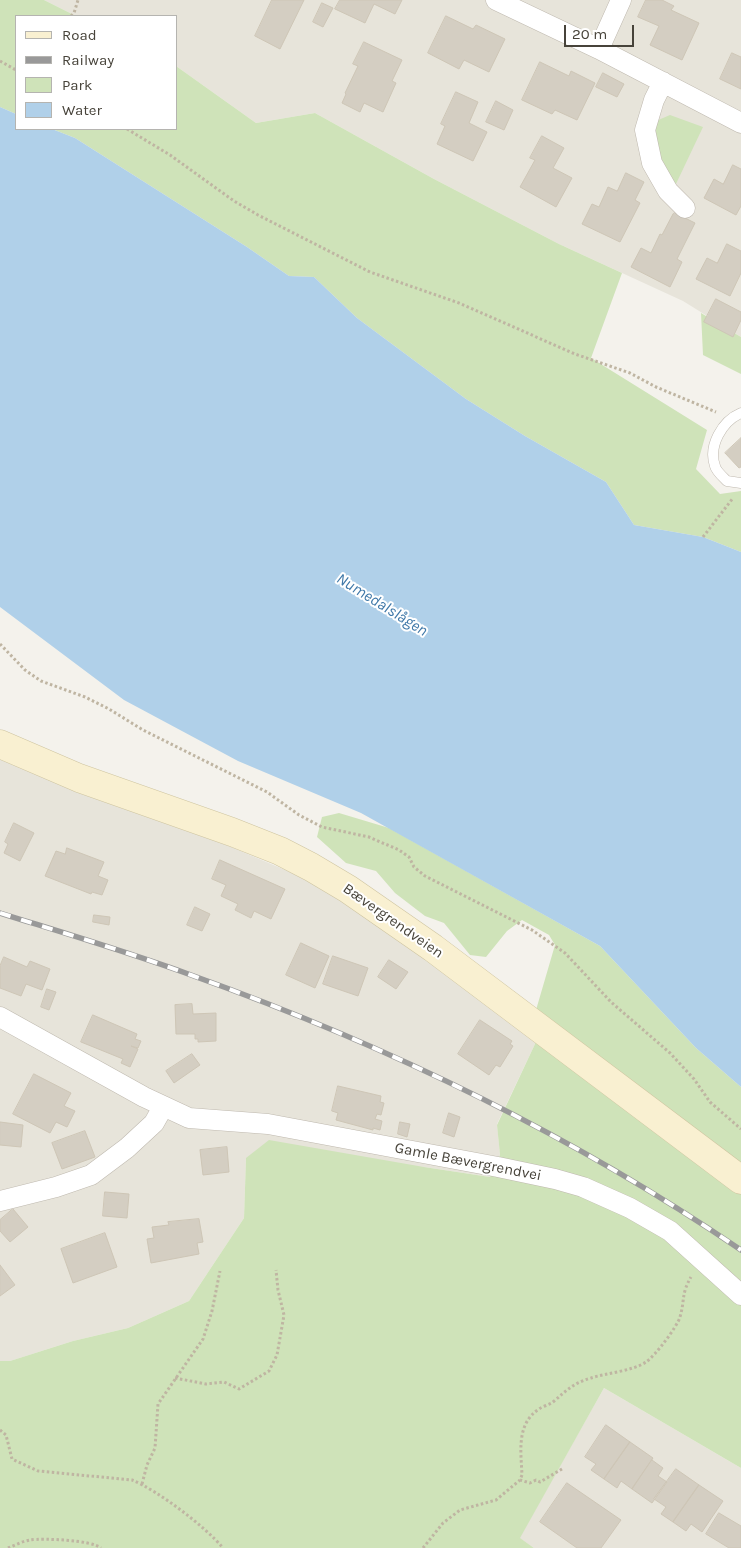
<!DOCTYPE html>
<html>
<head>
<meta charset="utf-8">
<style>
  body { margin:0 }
  #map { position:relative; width:741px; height:1548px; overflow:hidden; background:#f4f2ec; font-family:Karla,sans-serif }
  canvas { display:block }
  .legend { position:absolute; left:15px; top:15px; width:162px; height:115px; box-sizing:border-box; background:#fff; border:1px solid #b5b4b0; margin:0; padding:6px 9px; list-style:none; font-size:15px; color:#47433a }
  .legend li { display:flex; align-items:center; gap:10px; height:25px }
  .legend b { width:25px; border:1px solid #b5b4b0 }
  .scale { position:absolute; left:564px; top:25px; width:70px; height:22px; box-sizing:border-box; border:2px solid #47433a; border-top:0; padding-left:6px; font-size:15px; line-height:18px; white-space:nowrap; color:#47433a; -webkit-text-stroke:4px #fff; paint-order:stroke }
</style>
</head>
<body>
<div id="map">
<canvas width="741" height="1548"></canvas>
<ul class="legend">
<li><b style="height:6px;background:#f9f0d1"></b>Road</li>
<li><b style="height:6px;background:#999"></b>Railway</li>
<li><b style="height:14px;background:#cfe3b9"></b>Park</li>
<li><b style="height:14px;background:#b0d0e9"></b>Water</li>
</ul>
<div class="scale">20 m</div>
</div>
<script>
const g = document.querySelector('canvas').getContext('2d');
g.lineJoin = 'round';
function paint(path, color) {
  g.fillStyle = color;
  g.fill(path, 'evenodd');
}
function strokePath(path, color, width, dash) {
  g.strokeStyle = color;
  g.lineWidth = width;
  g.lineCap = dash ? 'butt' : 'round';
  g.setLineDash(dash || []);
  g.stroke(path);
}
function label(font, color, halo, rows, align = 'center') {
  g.font = font + ' Karla,sans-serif';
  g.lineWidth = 4;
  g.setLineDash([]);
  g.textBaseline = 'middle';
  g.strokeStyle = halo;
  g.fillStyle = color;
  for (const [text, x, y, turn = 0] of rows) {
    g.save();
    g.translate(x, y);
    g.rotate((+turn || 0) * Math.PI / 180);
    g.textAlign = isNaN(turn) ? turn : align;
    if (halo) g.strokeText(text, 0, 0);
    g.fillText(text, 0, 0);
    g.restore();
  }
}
paint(new Path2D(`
  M44,0h697v337l-58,-36 -124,-57 -125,-65 -119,-66 -59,10 -80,-57v-50h-100z
  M0,756l56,26 163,60 78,33 244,143 -6,26 -38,80 3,31 -10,22 -66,-10 -178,-9 -2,60 -55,83 -61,27 -55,13 -63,20h-10z
  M604,1388l137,80v80h-207l-15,-10z`), '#e7e4da');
paint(new Path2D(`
  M0,0h44l32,16h-60v98l-16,-7z
  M176,66l80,57 59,-10 119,66 125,65 63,29 -31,85 116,72 -11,39 24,25 21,-3v61l-38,-15 -69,-12 -28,-43 -81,-46 -59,-37 -109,-81 -43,-41 -25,-1 -42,-29 -172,-109 -23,-9h124z
  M670,115l33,12 -28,59 -20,-38 1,-27z
  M701,313l40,24v37l-38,-19z
  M339,813l50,15 211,118 96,102 45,39v381l-137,-80 -84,150 14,10h-534v-187h10l63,-20 55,-13 61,-27 55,-83 2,-60 23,-18 155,27 66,10 10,-22 -3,-30 38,-81 6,-26 -5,-8 19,-65 -6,-10 -27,-15 -15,11 -21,26 -16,-2 -26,-32 -19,-7 -30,-23 -19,-22 -30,-8 -29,-26 5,-20z`), '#cfe3b9');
paint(new Path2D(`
  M0,107l16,7v15h36l23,9 172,109 42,29 25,1 43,41 109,81 59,37 81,46 28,43 69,12 38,15v535l-45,-39 -96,-102 -239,-133 -123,-52 -114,-61 -124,-93z`), '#b0d0e9');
const building = new Path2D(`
  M272,0h32l-24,49 -25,-13z
  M340,0h62l-7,14 -21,-10 -9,19 -30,-14z
  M646,0h16l12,6 -3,4 28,13 -17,37 -32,-15 9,-19 -21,-9z
  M322,3l11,5 -10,19 -10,-5z
  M446,16l27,13 3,-4 29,14 -16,33 -25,-12 -5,9 -31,-16z
  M364,42l38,18 -10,21 4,2 -13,29 -19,-9 -4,9 -18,-9 4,-9 -1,-1 13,-27 -5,-2z
  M732,53l9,4v32l-21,-10z
  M540,62l29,14 2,-5 24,12 -18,37 -22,-10 -3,4 -30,-14z
  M603,73l21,11 -7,13 -21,-10z
  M456,92l22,10 -9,21 18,9 -14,29 -36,-17 8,-18 -4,-2z
  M496,101l17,9 -9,20 -18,-8z
  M542,136l22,12 -11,20 19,10 -16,29 -36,-20 15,-27 -5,-2z
  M733,165l8,4v37l-5,9 -32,-17 10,-19 9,5z
  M626,173l18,9 -9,18 5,3 -20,39 -38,-18 10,-20 7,3 9,-20 9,4z
  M675,213l20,10 -18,36 5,3 -12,25 -39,-20 10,-19 10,5 9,-19 2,1 11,-21z
  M727,244l14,7v22l-11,23 -34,-17 11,-21 10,5z
  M716,299l25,13v8l-8,17 -29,-15z
  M741,438v29l-2,1 -14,-15z
  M14,823l20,10 -14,28 -16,-8 4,-9 -3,-2z
  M67,848l37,14 -6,14 10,4 -6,15 -10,-3 -1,2 -46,-18 11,-25 9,3z
  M220,860l65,29 -14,30 -17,-8 -3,7 -16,-8 3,-6 -17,-8 5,-11 -14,-6z
  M195,907l15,7 -8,17 -15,-6z
  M94,915l16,2 -1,8 -16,-3z
  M301,943l28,13 -14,32 -29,-13z
  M333,956l35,12 -10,28 -35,-12z
  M4,957l23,10 3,-6 20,8 -8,21 -16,-6 -5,12 -21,-8v-22z
  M389,960l19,12 -12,17 -18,-12z
  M47,989l9,3 -7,18 -8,-3z
  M192,1004l1,10 23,-1v28l-18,1v-3h-3v-5h-19l-1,-29z
  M93,1015l44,19 -2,5 6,2 -3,7 -7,-2 7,3 -8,18 -9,-4 2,-4 -42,-17z
  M480,1020l32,21 -2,3 3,2 -13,21 -4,-2 -7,10 -31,-21z
  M192,1054l8,11 -26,18 -8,-12z
  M34,1074l37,19 -7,13 11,5 -8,16 -11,-5 -6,11 -37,-19z
  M338,1086l43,10 -1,6 4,1 -3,12 -4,-1 -2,5 7,2 -2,9 -7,-2v2l-37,-10 2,-7 -6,-2z
  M449,1113l11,4 -6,20 -11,-4z
  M0,1122l23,3 -2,22 -21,-2z
  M400,1122l10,2 -3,13 -9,-3z
  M85,1131l10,26 -33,12 -10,-26z
  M227,1147l2,25 -26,3 -3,-25z
  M105,1192l24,2 -2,24 -24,-2z
  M13,1209l15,18 -18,15 -10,-11v-11z
  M199,1219l4,23 -6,1 2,11 -48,9 -4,-24 7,-1 -2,-11 17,-2 -1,-3z
  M105,1233l12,34 -44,16 -12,-34z
  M0,1265l15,20 -15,11z
  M606,1425l24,17 -26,37 -13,-9 5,-6 -11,-7z
  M630,1442l23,16 -21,31 -11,-8 -4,7 -13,-9z
  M652,1460l11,8 -5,8 9,6 -15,21 -20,-14z
  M676,1469l23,16 -26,37 -12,-8 5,-7 -12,-8z
  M567,1483l54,37 -20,28h-24l-37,-26z
  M699,1485l24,16 -21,31 -11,-8 -5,7 -13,-9z
  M719,1513l22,13v22h-12l-23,-14z`);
paint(building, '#d4cec2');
strokePath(building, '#cec6b6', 1);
const service = new Path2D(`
  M741,413c-19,8 -33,33 -26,53 1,5 8,11 12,15l14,2`);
const minor = new Path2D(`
  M496,0l103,49 142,74
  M599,49l22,-49
  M663,82l-9,18 -9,30 7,33 16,28 17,17
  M0,1017l144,80 45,21 79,6 230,43 57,12 28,8 47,21 40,23 71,64
  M0,1201l56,-14 35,-12 36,-27 27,-25 9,-16`);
const secondary = new Path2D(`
  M0,744l79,34 153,54 48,19 31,16 37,22 85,59 308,232`);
strokePath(service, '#bfb9af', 11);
strokePath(minor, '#bfb9af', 21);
strokePath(secondary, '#cec4a0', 29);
strokePath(new Path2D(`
  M71,16l3,-3 4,-13
  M0,61l16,9
  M127,129l43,26 64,46 24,14 112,57 89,31 116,51 55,19 26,14 60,25
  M703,537l30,-39
  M0,644l25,26 16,11 44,16 24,12 34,21 124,62 32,23 23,12 47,10 30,13 10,7 5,10 11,9 107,54 33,23 46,49 59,51 24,26 16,23 31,27
  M175,1378l31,6 18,-2 15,7 30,-18 8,-16 7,-40 -6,-25 -2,-20
  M0,1430l6,5 6,24 26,12 94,9c25,10 74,47 91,68
  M562,1469l-22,13 -4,-2 -6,3 -10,-3 2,-5c-1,-23 -6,-51 17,-66 4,-3 10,-4 14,-7 13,-11 20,-19 38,-24 15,-5 42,-7 55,-16 9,-6 31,-35 34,-45 5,-17 1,-23 11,-40
  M142,1484l5,-19 8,-17 3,-44 45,-65 9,-28 8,-40
  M8,1548c7,-3 15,-7 22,-8 14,-2 61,0 71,8
  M423,1548l20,-25 17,-13 36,-10 24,-20`), '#bfb5a2', 3, [2.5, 2.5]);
strokePath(service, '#fff', 10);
strokePath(minor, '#fff', 20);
strokePath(secondary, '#f9f0d1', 28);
const rail = new Path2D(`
  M0,913c64,20 128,39 191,62 193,69 381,160 550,275`);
strokePath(rail, '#999', 5.5);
strokePath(rail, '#fff', 4, [11]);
label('15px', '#47433a', '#fff', [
  ["Bævergrendveien",393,921,35],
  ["Gamle Bævergrendvei",468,1162,11]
]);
label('italic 16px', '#3f78a8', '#fff', [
  ["Numedalslågen",382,605,32]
]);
</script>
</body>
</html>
